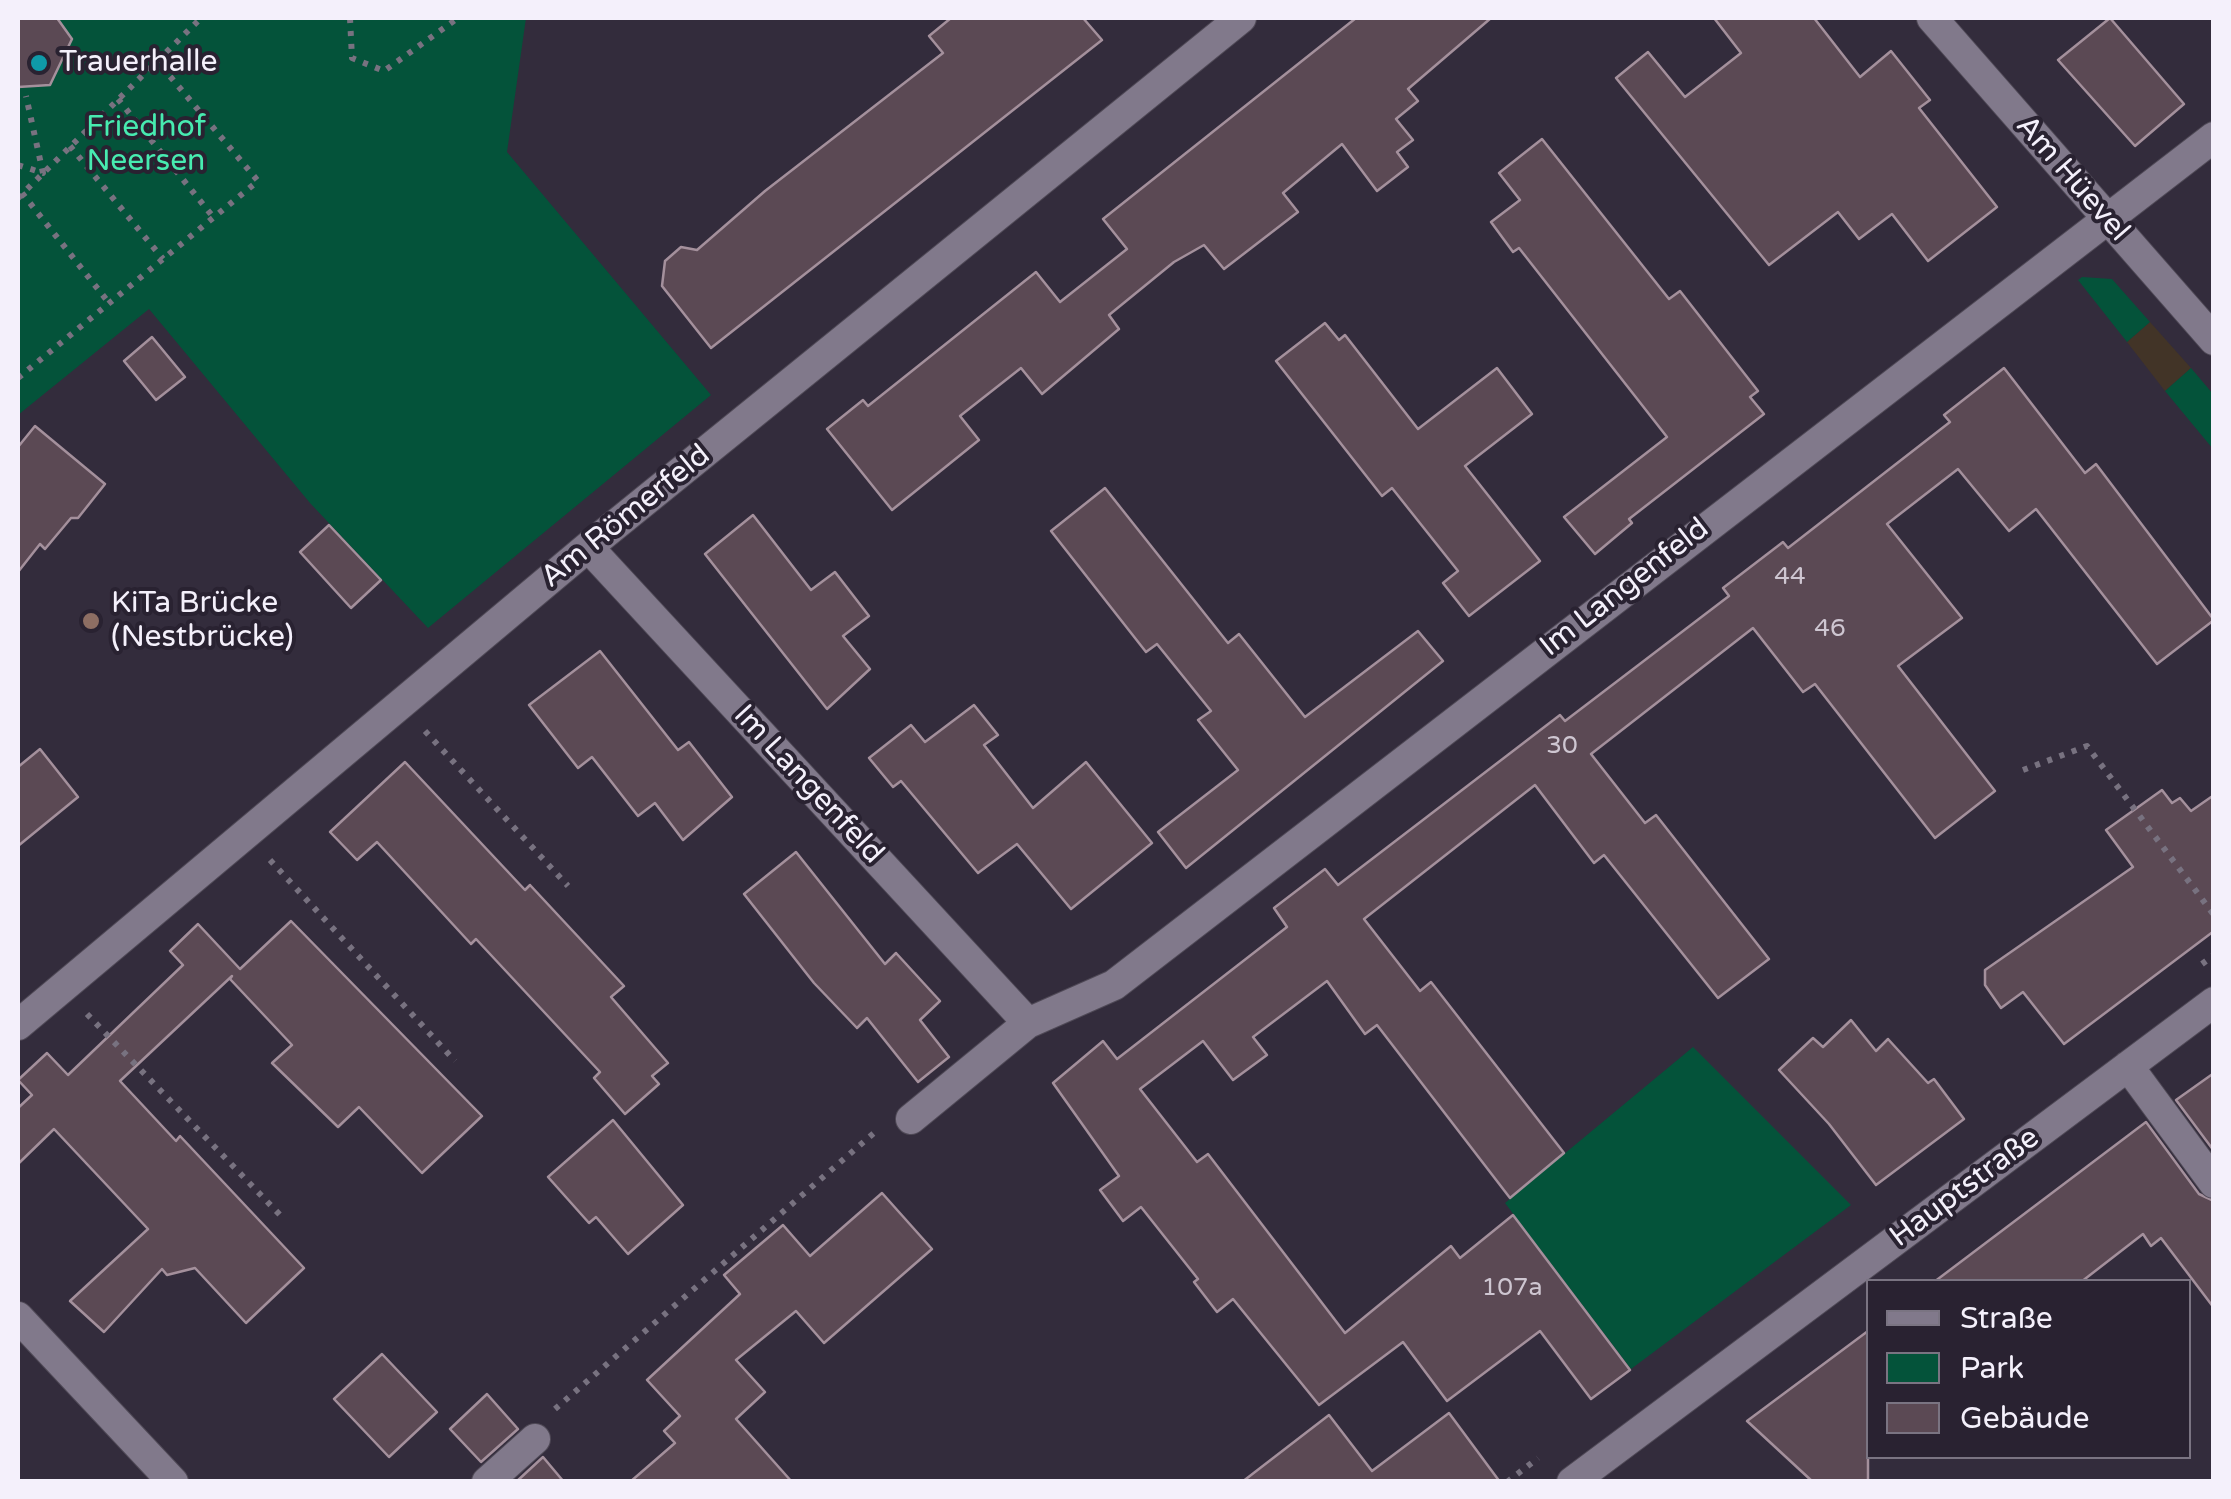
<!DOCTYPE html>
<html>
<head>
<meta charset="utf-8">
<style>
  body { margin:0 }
  #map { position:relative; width:2231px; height:1499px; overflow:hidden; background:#332c3c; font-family:"Varela Round",sans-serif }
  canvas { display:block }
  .frame { position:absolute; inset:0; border:20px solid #f4f0fb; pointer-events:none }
  .legend { position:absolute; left:1866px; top:1279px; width:325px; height:180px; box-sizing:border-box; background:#292231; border:2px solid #7a7482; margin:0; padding:12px 18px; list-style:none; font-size:30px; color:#f4f0fb }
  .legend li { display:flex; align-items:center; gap:20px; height:50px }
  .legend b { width:50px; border:2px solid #7a7482 }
</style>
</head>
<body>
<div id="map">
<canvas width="2231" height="1499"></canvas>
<div class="frame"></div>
<ul class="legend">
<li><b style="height:12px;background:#81798b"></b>Straße</li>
<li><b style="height:28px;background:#04533a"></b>Park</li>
<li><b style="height:28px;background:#5b4954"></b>Gebäude</li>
</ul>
</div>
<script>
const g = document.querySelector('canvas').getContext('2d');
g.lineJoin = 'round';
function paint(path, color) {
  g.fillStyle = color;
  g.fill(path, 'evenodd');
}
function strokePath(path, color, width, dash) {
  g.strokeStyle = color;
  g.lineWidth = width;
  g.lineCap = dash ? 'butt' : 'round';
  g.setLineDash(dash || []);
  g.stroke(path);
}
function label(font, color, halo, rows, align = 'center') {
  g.font = font + ' "Varela Round",sans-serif';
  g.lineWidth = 8;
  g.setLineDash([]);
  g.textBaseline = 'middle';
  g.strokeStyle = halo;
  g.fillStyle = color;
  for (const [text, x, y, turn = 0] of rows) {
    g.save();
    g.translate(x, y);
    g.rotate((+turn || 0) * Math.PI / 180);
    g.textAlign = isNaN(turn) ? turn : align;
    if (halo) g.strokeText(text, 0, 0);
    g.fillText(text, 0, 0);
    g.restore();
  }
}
paint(new Path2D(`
  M2150,322l41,46 -26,23 -38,-49z`), '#423427');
paint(new Path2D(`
  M18,18h508l-19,134 204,243 -283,233 -118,-125 -161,-194 -131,106z
  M2082,277l30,2 38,43 -23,20 -49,-62z
  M2191,368l22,26v55l-48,-58z
  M1693,1047l158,158 -220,164 -126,-166z`), '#04533a');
const building = new Path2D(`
  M18,18h39l15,21 -22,46 -32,2z
  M951,18h132l19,22 -391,308 -49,-62 3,-25 16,-14 16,3 68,-59 178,-138 -14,-17z
  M1356,18h135l-83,71 10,12 -22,18 17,21 -16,12 11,15 -31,24 -35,-47 -59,49 15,19 -74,57 -20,-24 -30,17 -65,53 10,14 -77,65 -21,-26 -61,48 19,24 -87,70 -65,-81 36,-29 5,6 168,-134 24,30 67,-53 -24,-30z
  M1714,18h100l46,59 31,-26 39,49 -11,8 78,99 -69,54 -36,-47 -33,25 -21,-27 -69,53 -153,-187 32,-26 37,45 56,-44z
  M2110,18l74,86 -49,42 -77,-86z
  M1542,139l127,160 11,-8 78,100 -8,6 14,17 -135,105 3,4 -37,31 -31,-37 103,-80 -148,-189 -6,4 -22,-30 29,-22 -21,-27z
  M1325,323l14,17 6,-5 73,94 79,-61 35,46 -67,52 75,95 -71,55 -26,-33 15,-12 -66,-83 -10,8 -106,-135z
  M152,337l33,40 -29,23 -32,-39z
  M2004,368l81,105 11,-9 118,156 -57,44 -121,-155 -27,22 -51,-62 -71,55 75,94 -64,48 97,125 -60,47 -120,-154 -12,8 -50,-64 -162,126 54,69 11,-8 113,144 -51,39 -114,-143 -10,8 -59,-78 -171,134 56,72 11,-9 133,171 -54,45 -133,-173 -12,9 -38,-53 -74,56 14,18 -34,25 -30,-39 -63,48 57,73 11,-8 137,179 106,-87 9,12 53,-43 117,155 -39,29 -51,-68 -93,70 -44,-59 -84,63 -86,-106 -16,13 -23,-30 4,-3 -57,-72 -18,14 -23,-31 19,-14 -66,-93 50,-42 14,18 170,-132 -13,-19 51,-39 13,16 222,-170 5,6 164,-125 -6,-8 60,-46 5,6 162,-126 -6,-7z
  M35,426l70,58 -27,34h-7l-26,31 -5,-5 -22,28v-125z
  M1105,488l123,155 11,-9 66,83 113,-86 25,30 -257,207 -28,-36 80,-62 -40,-50 13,-9 -54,-67 -11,8 -95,-121z
  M753,515l58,75 24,-18 34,44 -26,20 27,33 -43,40 -122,-155z
  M329,525l52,55 -30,28 -51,-56z
  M600,651l78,99 11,-8 43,55 -49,43 -28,-37 -17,13 -46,-59 -14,11 -49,-63z
  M974,705l24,30 -14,10 49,63 53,-46 66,81 -81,66 -54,-65 -39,29 -77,-92 -8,6 -24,-29 42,-33 14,17z
  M40,749l38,48 -60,49v-79z
  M405,762l120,128 5,-5 94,101 -13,11 57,66 -16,13 7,8 -34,30 -31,-36 6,-6 -124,-133 -5,5 -94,-102 -20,18 -27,-28z
  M2162,790l10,13 8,-5 11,13 23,-16v136l-150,113 -41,-52 -22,16 -16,-23v-15l148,-103 -27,-37z
  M796,852l89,112 11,-11 44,48 -20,19 29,37 -31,25 -51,-64 -10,10 -43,-45 -70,-89z
  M291,921l191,195 -60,57 -63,-66 -21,20 -66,-64 20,-18 -62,-66 2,-3 -112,105 56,60 4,-5 124,132 -58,55 -51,-55 -28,7 -5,-6 -58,63 -34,-31 78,-72 -94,-100 -36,35v-56l14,-13 -14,-15 29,-27 21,22 115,-110 -13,-14 28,-27 42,45z
  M1851,1020l25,31 12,-12 40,44 6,-4 30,40 -88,66 -47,-61 -50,-54 34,-32 10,9z
  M2214,1073v78l-38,-51z
  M613,1120l70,85 -55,49 -32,-37 -7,6 -41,-46z
  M2146,1122l53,72 15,7v107l-53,-70 -10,8 -8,-12 -62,48h-147z
  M882,1193l50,56 -108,94 -28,-32 -60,49 29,32 -29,27 56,63h-162l45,-39 -11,-12 16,-15 -33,-36 93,-86 -16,-19 59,-50 27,31z
  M1868,1331v151h-55l-66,-61z
  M382,1354l55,58 -48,45 -55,-58z
  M487,1394l31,35 -37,33 -31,-33z
  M1449,1413l51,69h-258l87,-67 43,56z
  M543,1457l21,25h-48z`);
paint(building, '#5b4954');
strokePath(building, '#a4909c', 2.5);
const minor = new Path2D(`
  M1932,18l282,322
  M588,547l440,476 86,-38 1100,-848
  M18,1025l570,-478 653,-529
  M2128,1066l86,117
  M911,1119l117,-96
  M18,1317l155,165
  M487,1482l48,-43
  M1572,1482l642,-480`);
strokePath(minor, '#4f4956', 32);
strokePath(new Path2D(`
  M350,18l2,40 32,13 74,-53
  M118,99l96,119
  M70,146l93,113
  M18,165l25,8 -17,-77
  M22,193l87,110
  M18,198l183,-180
  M18,378l240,-197 -100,-119
  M425,731l143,155
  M2023,770l64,-24 127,169
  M270,860l185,201
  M2202,964l12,-9
  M87,1014l194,202
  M555,1409l319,-276
  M1507,1482l31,-24`), '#787280', 6, [5, 8]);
strokePath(minor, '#81798b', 30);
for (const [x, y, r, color] of [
  [39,63,10,"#0f9aa8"],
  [91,621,10,"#8d6e63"]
]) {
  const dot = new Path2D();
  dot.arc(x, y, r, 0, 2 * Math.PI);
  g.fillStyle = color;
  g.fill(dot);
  strokePath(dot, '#292231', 4);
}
label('25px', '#cec6d1', null, [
  ["44",1790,577],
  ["46",1830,629],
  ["30",1562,746],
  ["107a",1512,1288]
]);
label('30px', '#f4f0fb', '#292231', [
  ["Trauerhalle",59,63],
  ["KiTa Brücke",111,604],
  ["(Nestbrücke)",111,638]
], 'left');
label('30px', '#47ebb0', '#292231', [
  ["Friedhof",146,128],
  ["Neersen",146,162]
]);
label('30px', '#f4f0fb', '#292231', [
  ["Am Hüevel",2072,179,49],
  ["Am Römerfeld",626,517,-39],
  ["Im Langenfeld",1625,588,-38],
  ["Im Langenfeld",808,785,47],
  ["Hauptstraße",1965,1188,-37]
]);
</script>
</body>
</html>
